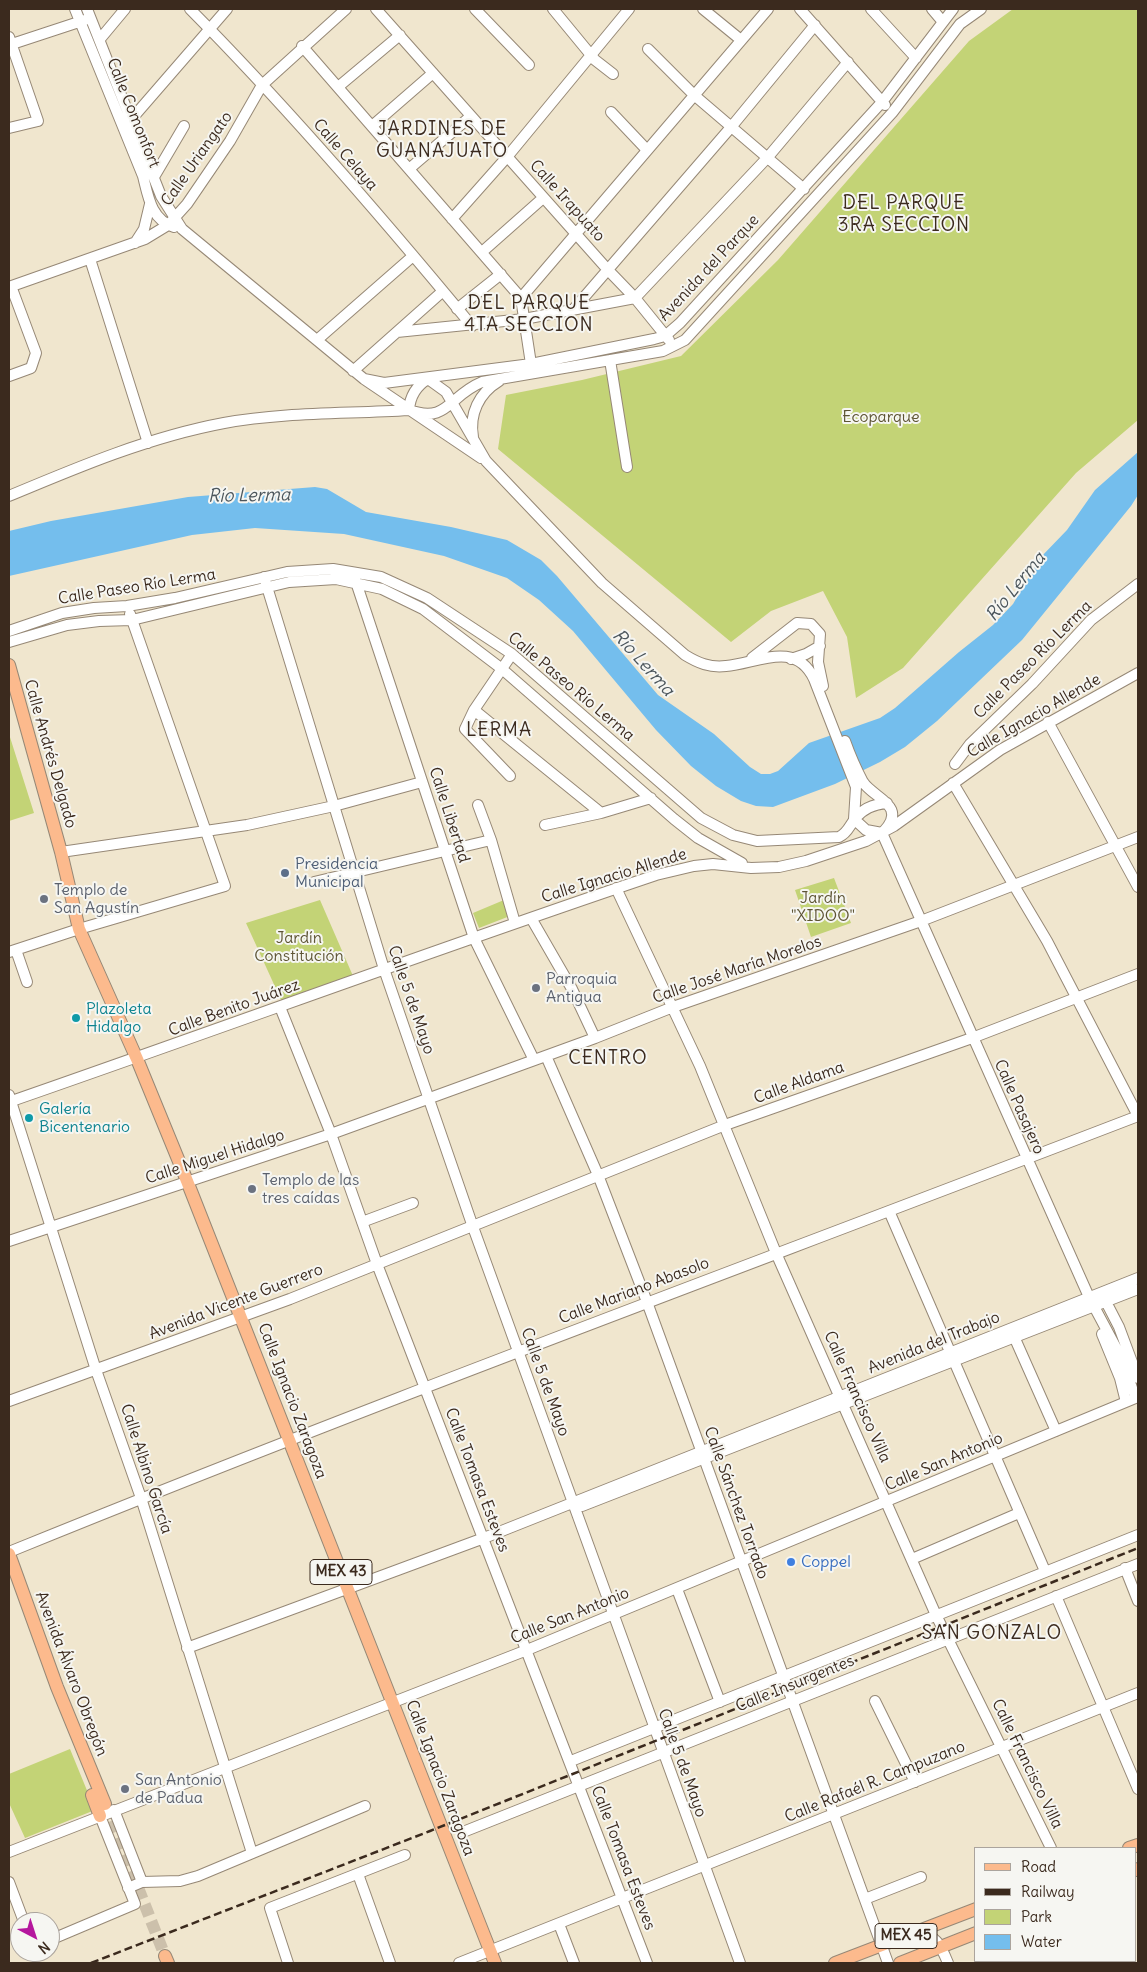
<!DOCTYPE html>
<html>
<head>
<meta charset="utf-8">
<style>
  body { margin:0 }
  #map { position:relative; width:1147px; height:1972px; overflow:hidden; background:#f0e6ce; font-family:Delius,sans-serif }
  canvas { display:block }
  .frame { position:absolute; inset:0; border:10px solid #3b2a1e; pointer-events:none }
  .legend { position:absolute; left:974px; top:1847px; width:162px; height:115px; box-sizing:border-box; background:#f6f6f2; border:1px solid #aba49d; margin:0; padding:6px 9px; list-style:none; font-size:15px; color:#3b2a1e }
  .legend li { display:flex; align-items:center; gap:10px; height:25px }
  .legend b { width:25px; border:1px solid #aba49d }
  .north { position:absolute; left:10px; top:1912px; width:50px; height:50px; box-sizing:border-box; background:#f6f6f2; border:1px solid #aba49d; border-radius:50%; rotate:140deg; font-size:14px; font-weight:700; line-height:20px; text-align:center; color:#3b2a1e }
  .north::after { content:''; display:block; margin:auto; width:18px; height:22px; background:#b5179e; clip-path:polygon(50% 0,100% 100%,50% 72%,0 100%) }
</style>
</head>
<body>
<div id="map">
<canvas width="1147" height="1972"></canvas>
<div class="frame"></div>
<ul class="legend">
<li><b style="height:6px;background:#fcba8d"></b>Road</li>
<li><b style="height:6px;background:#3b2a1e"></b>Railway</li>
<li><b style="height:14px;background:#c3d376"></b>Park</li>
<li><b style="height:14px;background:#74beed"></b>Water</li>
</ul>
<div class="north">N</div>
</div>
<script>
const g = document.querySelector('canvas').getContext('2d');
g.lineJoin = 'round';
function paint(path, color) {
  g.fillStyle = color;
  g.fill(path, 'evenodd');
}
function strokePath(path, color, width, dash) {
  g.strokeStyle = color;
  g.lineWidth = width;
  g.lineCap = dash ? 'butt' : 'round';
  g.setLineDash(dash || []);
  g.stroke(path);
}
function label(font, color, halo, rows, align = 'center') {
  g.font = font + ' Delius,sans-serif';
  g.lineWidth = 4;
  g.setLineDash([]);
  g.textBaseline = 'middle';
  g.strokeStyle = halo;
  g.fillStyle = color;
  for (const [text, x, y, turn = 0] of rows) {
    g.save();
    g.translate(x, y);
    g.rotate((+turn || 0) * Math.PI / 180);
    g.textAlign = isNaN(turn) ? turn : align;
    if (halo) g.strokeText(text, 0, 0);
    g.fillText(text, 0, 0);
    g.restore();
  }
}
paint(new Path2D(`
  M1013,9h125v411l-62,53 -173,195 -47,30 -9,-61 -24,-46 -52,20 -40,31 -233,-193 8,-54 76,-15 99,-24 97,-96 191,-219z
  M9,734l25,79 -25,8z
  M834,878l17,45 -40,14 -16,-47z
  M320,900l33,76 -71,26 -36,-79z
  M504,900l6,16 -31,12 -6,-15z
  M70,1749l25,61 -70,28 -16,-35v-29z`), '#c3d376');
paint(new Path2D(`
  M1138,452v43l-7,11 -109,134 -85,81 -32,26 -25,15 -45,22 -62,23 -17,-1 -15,-5 -25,-15 -25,-20 -35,-36 -83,-99 -34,-31 -32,-22 -63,-22 -100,-22 -89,-6 -63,7 -183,41v-45l42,-10 137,-24 127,-10 12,2 39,23 85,15 56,13 34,20 16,16 101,119 56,39 36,33 11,7h9l8,-3 31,-28 71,-25 15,-10 64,-56 34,-27 20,-21 27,-46 27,-28 28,-40z`), '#74beed');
strokePath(new Path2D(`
  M105,1804l60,152`), '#ccc0ab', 12, [12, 6]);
const minor = new Path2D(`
  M75,9l68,167c5,20 8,44 31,51
  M87,9l74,187 21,33 182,150 117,79
  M190,9c99,100 192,208 282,317
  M376,9l232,261 27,28 34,42
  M475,9l54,56
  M553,9l42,51 18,14
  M703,9l38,31
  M800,9l85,96
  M871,9l45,49
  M932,9l11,13
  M9,37l29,84 -29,7
  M100,39l25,-30
  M9,45l76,-25
  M302,46l219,252
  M648,49l46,46 110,94
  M338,87l62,-52
  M611,112l36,38
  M129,122l98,-113
  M372,126l61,-53
  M409,169l62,-53
  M154,177l30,-51
  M452,219l55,-62 122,-148
  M135,243l9,-14 6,-25
  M482,252l61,-54
  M90,259l58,184
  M9,287l136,-48 23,-14 19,-21 43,-63 32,-56 84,-76
  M521,298l247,-289
  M521,298l10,66
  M457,309l44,-35
  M573,310l159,-184 83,-101
  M397,332l127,-13 111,-21 133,-141 80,-95
  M317,340l96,-84
  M610,360l17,107
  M353,371l90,-80
  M9,376l22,-8 5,-15 -25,-67
  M364,379l20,4 147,-19 123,-25 11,-3 15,-13 202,-221 71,-93
  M409,410c1,-14 7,-24 19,-31l18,13 40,69 116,122 83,72c13,8 25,13 41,11 30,-2 69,-27 88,13l42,108 -2,32 12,11 16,3
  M473,437c-4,-23 6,-44 26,-56
  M9,496c69,-29 140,-59 215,-73 60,-11 124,-9 185,-13 39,14 39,-14 73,-28l181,-31 22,-11 207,-227 68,-89 21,-15
  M264,577l120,392 89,258 267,736
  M355,579l119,359 60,122
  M9,631l53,-18 32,-5 33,-2 48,-8 112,-26 46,-3 48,8 46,21 85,56 189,164 32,17 24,6 82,-4c9,-4 10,-11 16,-18 8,-11 20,-15 32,-16
  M9,642l58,-17 32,-4 33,-1 157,-38 47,-3 46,10 41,20 79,60 172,150 24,19 44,25
  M752,658l45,-35 14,1 9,10 -2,28 5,24
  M791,659l15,-5 14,-8
  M474,710l127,103
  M1048,722l90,165
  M845,741c5,14 11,28 18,41 10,16 45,23 21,49
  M955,764l15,-20 62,-60 59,-64 47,-36
  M510,776l-45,-47 9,-19 38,-56
  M953,783l94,158 91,175
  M478,805l13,35 24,83
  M545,825l56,-12 50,-15
  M882,833l207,464 32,60 12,34
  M61,852l186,-27 87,-19 88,-24
  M314,882l177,-42
  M616,888l84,178 76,187 160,362 115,233
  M531,918l41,71 23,49
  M16,950l11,32
  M9,952l70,-23 146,-43 -95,-272
  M280,1007l51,127 46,130 270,699
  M546,1056l52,119 49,127 241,661
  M9,1095l87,275 45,128 111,355
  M9,1102c216,-75 430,-154 647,-227l38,-9 19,-2 38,4 28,-1 27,-6 60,-20 28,-15 106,-76 138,-77
  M889,1211l156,360
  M362,1222l51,-19
  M9,1241l322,-107 264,-96 78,-31 248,-86 217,-84
  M1103,1296l16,31 19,51
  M1012,1332l44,99
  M1102,1334l18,44 6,24
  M9,1401l281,-102 435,-174 247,-87 166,-64
  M573,1503l9,3 556,-217
  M9,1552c373,-152 752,-291 1129,-436
  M912,1559l107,-46
  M1125,1568l13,33
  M677,1589l43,113
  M1056,1596l82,193
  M187,1648l297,-110 654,-260
  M875,1701l40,81
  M571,1761l567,-226
  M114,1810l28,72
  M463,1832l675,-268
  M9,1852l518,-202 611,-253
  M358,1874l32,89
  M9,1882l15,40
  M128,1888l14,-6 38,-1 18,-5 167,-70
  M865,1899l56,-22
  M559,1924l15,39
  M915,1933c21,0 26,13 33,30
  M50,1940l85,-36 -35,-88
  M1073,1961l1,2
  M1093,1961l1,2
  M288,1963l-18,-55 135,-53
  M459,1963l679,-270`);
const major = new Path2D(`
  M9,665l52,187 18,77 58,130 50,122 308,782
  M9,1554l48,133 48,117
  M92,1795l8,21
  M1129,1848l9,-3
  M1136,1870l2,-1
  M165,1956l3,7
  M835,1963l141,-54
  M900,1963l76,-30`);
strokePath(minor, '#968876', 12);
strokePath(major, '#968876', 14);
strokePath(minor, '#fff', 10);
strokePath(major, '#fcba8d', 12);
strokePath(new Path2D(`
  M91,1963l339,-132 708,-283`), '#3b2a1e', 2.5, [8, 4]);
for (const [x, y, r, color] of [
  [285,873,5,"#5c6f8a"],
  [44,899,5,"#6b7280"],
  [536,988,5,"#6b7280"],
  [76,1018,5,"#0f9aa8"],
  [29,1118,5,"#0f9aa8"],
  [252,1189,5,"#6b7280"],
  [791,1562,5,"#3f7fe0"],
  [125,1789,5,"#6b7280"]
]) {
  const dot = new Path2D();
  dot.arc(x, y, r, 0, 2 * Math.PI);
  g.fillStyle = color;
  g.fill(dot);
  strokePath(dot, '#f6f6f2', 2);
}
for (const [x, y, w] of [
  [341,1572,62],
  [906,1936,62]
]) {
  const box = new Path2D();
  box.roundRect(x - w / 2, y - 12.5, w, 25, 4);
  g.fillStyle = '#f6f6f2';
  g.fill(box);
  strokePath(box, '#3b2a1e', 1);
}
label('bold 15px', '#3b2a1e', null, [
  ["MEX 43",341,1572],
  ["MEX 45",906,1936]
]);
label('16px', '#3b2a1e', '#f6f6f2', [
  ["Calle Comonfort",133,113,68],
  ["Calle Celaya",345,155,49],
  ["Calle Uriangato",197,159,-55],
  ["Calle Irapuato",567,201,48],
  ["Avenida del Parque",709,268,-47],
  ["Calle Paseo Río Lerma",137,587,-9],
  ["Calle Paseo Río Lerma",1033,660,-45],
  ["Calle Paseo Río Lerma",571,687,40],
  ["Calle Ignacio Allende",1034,716,-30],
  ["Calle Andrés Delgado",50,754,74],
  ["Calle Libertad",449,815,72],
  ["Calle Ignacio Allende",614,876,-17],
  ["Calle José María Morelos",737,970,-19],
  ["Calle 5 de Mayo",411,1000,71],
  ["Calle Benito Juárez",234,1008,-20],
  ["Calle Aldama",799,1083,-20],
  ["Calle Pasajero",1019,1107,66],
  ["Calle Miguel Hidalgo",215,1157,-18],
  ["Calle Mariano Abasolo",634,1291,-21],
  ["Avenida Vicente Guerrero",236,1302,-21],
  ["Avenida del Trabajo",934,1343,-22],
  ["Calle 5 de Mayo",545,1382,70],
  ["Calle Francisco Villa",857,1397,66],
  ["Calle Ignacio Zaragoza",292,1401,69],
  ["Calle San Antonio",944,1462,-23],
  ["Calle Albino García",146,1469,72],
  ["Calle Tomasa Esteves",477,1480,69],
  ["Calle Sánchez Torrado",736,1503,70],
  ["Calle San Antonio",570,1616,-22],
  ["Avenida Álvaro Obregón",71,1674,69],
  ["Calle Insurgentes",795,1684,-22],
  ["Calle 5 de Mayo",682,1763,70],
  ["Calle Francisco Villa",1027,1764,64],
  ["Calle Ignacio Zaragoza",440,1778,69],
  ["Calle Rafaél R. Campuzano",875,1782,-22],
  ["Calle Tomasa Esteves",623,1858,69]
]);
label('16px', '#5d5434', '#f6f6f2', [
  ["Ecoparque",881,417],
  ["Jardín",823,898],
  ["\"XIDOO\"",823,916],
  ["Jardín",299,938],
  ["Constitución",299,956]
]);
label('16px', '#4e5e75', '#f6f6f2', [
  ["Presidencia",295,864],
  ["Municipal",295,882]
], 'left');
label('16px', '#5b616d', '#f6f6f2', [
  ["Templo de",54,890],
  ["San Agustín",54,908],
  ["Parroquia",546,979],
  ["Antigua",546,997],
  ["Templo de las",262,1180],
  ["tres caídas",262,1198],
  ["San Antonio",135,1780],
  ["de Padua",135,1798]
], 'left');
label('16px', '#0d838f', '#f6f6f2', [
  ["Plazoleta",86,1009],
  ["Hidalgo",86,1027],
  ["Galería",39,1109],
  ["Bicentenario",39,1127]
], 'left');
label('16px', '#366cbe', '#f6f6f2', [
  ["Coppel",801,1562]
], 'left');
label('italic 18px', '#4c565c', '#f6f6f2', [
  ["Río Lerma",249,496,-1],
  ["Río Lerma",1016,587,-51],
  ["Río Lerma",643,663,48]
]);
g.letterSpacing = '1px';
label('19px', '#3b2a1e', '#f6f6f2', [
  ["JARDINES DE",442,130],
  ["GUANAJUATO",442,152],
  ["DEL PARQUE",904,204],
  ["3RA SECCION",904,226],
  ["DEL PARQUE",529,304],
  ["4TA SECCION",529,326],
  ["LERMA",499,731],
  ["CENTRO",608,1059],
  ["SAN GONZALO",992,1634]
]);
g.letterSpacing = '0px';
</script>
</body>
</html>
